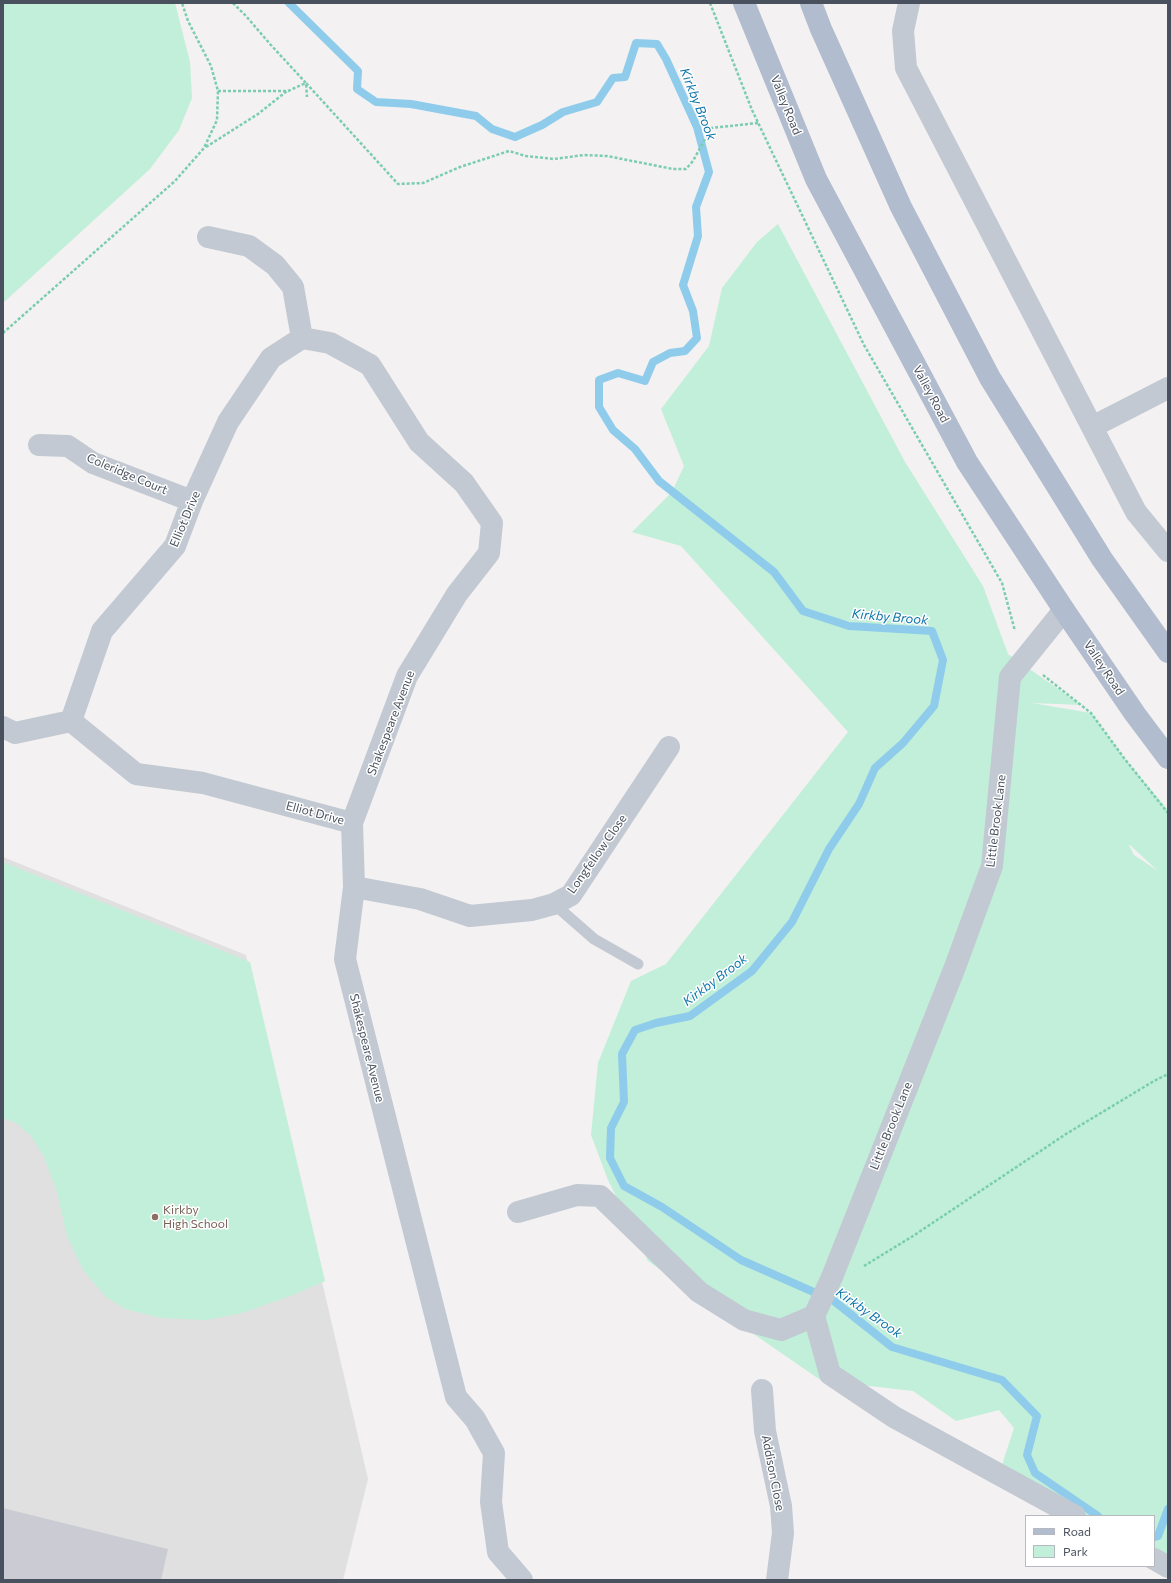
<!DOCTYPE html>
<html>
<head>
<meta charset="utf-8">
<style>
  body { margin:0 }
  #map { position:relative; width:1171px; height:1583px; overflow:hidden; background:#f3f1f1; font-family:Commissioner,sans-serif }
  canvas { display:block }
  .frame { position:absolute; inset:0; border:4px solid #49515e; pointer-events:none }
  .legend { position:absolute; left:1025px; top:1515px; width:130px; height:52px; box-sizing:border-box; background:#fff; border:1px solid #b6b9bf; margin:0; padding:5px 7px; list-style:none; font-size:12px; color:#49515e }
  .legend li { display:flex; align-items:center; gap:8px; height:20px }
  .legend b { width:20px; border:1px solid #b6b9bf }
</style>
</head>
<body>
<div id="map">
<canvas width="1171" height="1583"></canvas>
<div class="frame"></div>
<ul class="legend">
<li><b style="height:5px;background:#b2bccf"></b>Road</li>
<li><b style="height:11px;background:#c1efd9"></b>Park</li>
</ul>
</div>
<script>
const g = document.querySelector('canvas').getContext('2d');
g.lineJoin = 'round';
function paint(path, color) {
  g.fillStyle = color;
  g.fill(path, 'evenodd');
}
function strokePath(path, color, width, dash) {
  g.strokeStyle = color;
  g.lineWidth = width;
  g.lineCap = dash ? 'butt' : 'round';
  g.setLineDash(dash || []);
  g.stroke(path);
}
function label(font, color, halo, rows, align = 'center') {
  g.font = font + ' Commissioner,sans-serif';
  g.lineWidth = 3;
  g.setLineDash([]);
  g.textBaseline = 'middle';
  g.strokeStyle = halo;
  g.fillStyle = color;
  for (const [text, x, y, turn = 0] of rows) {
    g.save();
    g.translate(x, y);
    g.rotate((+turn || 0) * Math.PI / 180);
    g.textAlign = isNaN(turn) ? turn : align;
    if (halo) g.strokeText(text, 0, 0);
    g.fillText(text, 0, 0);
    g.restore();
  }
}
paint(new Path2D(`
  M3,857l243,98 122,524 -25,101h-340z`), '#e1e0e0');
paint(new Path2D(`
  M3,3h172l15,59 2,36 -13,32 -29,39 -147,134z
  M778,224l127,238 78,124 25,68 73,51 -49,-2 59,10 33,45 44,52v757l-14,-8v-43h-79l-76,-42 15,-46 -15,-18 -43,11 -43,-30 -69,-8 1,14 -197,-136 -40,-81 -17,-45 7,-72 33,-82 35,-17 182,-232 -167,-186 -49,-14 40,-40 12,-26 -23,-57 48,-63 13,-58 35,-46zM809,613l70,15 -30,-2zM1129,845h1l28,26 -24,-16z
  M3,862l247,100 75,319 -32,14 -51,18 -36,7 -45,-2 -36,-9 -19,-12 -23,-27 -16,-34 -10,-44 -13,-35 -13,-21 -15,-13 -13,-5z`), '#c1efd9');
strokePath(new Path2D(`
  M289,3l69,68 -1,18 19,13 35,2 65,12 16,13 23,8 27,-12 21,-13 34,-10 16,-24 12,-1 11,-34 21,1 9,15 31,68 12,45 -13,35 2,29 -15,49 10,26 4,27 -12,13 -15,2 -17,9 -8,19 -27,-8 -19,7v27l14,23 22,19 24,32 115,91 29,39 46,15 83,5 11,29 -9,46 -31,37 -28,25 -16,36 -30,45 -37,73 -40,49 -62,45 -34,7 -21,7 -13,24 2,48 -13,26 -1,30 14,28 38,21 79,53 93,41 58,46 110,33 35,36 -10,39 8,18 63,43
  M1154,1537l4,-1 10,-27`), '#8fcceb', 8);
paint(new Path2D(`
  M3,1508l165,41 -7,31h-158z`), '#cbccd3');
strokePath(new Path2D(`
  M233,3l13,13 24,28 36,39 1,14
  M710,3l42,107 112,235 138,238 13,48
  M218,91h70l18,-8 92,101 25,-1 37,-16 49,-16 17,5 28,3 30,-4 23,1 66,13h13l7,-8 18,-33 47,-5
  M206,147l52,-33 29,-23
  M3,333l172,-152 29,-33 13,-28 1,-29 -7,-25 -23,-45 -6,-18
  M1043,675l48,38 33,45 44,55
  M864,1266l49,-30 153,-102 88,-53 14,-7`), '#7acdaf', 2.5, [3, 2]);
strokePath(new Path2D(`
  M554,904l40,35 44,25`), '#c2c9d2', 11);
strokePath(new Path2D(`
  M909,3l-6,28 3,37 230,444 32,39
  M208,237l41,9 26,19 18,22 9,51
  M1092,427l76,-39
  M39,445l29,1 25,17 99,38
  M3,727l12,6 56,-12
  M352,823l-149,-40 -67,-9 -65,-53 31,-90 73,-85 17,-45 36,-79 43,-64 31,-20 28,5 40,22 49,77 45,41 28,40 -3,30 -32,41 -50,82 -55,147 2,64 -9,72 111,438 19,22 19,34 -3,49 7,50 24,28
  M354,887l66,12 50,17 62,-6 22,-6 17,-9 98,-148
  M518,1212l59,-17 23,1 99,96 45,28 37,10 33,-14 18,-39 123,-310 37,-101 18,-189 54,-67
  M814,1316l16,58 64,43 181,99
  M762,1390l3,41 16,75 2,27 -6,47
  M1154,1559l14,8`), '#c2c9d2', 22);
strokePath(new Path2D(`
  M744,3l72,176 151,283 97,148 71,104 33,44
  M811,3l10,26 80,178 89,171 112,181 66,93`), '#b2bccf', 22);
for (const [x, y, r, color] of [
  [155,1217,4,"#8d6e63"]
]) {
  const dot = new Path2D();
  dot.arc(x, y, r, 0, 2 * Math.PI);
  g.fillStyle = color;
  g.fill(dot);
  strokePath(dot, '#fff', 1.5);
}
label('12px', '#49515e', '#fff', [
  ["Valley Road",786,105,68],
  ["Valley Road",931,394,62],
  ["Coleridge Court",127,474,23],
  ["Elliot Drive",185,519,-67],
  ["Valley Road",1104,668,56],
  ["Shakespeare Avenue",391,723,-69],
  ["Elliot Drive",315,813,15],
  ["Little Brook Lane",996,821,-83],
  ["Longfellow Close",597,854,-55],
  ["Shakespeare Avenue",367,1048,76],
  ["Little Brook Lane",891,1126,-68],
  ["Addison Close",773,1473,79]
]);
label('12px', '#785e54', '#fff', [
  ["Kirkby",163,1210],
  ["High School",163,1224]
], 'left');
label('italic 13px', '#0f76ab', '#fff', [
  ["Kirkby Brook",698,104,68],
  ["Kirkby Brook",890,617,5],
  ["Kirkby Brook",715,980,-37],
  ["Kirkby Brook",869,1313,35]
]);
</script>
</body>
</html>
